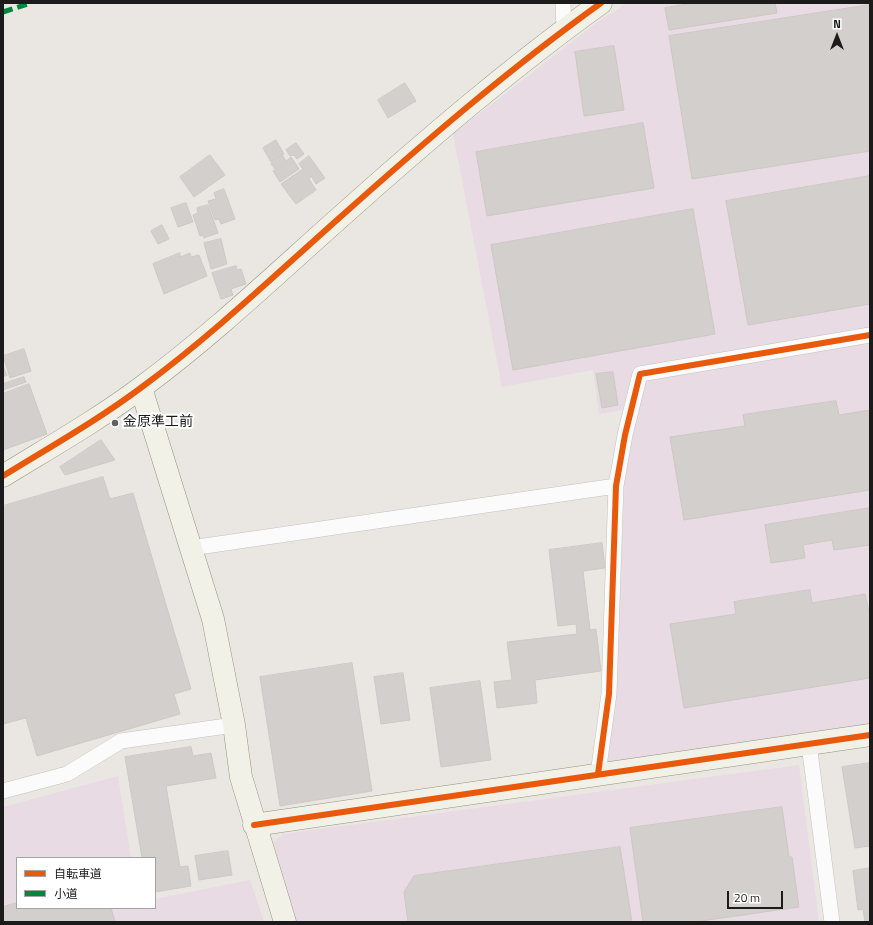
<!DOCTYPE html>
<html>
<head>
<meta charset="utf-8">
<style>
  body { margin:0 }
  #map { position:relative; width:873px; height:925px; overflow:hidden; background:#eae7e3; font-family:"Titillium Web","Noto Sans JP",sans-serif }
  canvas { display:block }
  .frame { position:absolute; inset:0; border:4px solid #1b1b1b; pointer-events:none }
  .legend { position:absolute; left:16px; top:857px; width:140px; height:52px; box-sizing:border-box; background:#fff; border:1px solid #a4a4a4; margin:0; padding:5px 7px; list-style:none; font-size:12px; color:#1b1b1b }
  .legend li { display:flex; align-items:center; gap:8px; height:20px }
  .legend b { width:20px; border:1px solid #a4a4a4 }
  .north { position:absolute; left:817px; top:16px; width:40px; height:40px; -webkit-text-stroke:3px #fff; paint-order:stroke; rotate:0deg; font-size:11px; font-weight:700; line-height:16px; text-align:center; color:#1b1b1b }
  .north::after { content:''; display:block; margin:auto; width:14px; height:18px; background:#1b1b1b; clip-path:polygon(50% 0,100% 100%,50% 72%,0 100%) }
  .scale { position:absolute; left:727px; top:891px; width:56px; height:18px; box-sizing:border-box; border:2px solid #1b1b1b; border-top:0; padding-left:5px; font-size:12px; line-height:14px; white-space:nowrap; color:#1b1b1b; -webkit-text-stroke:3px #fff; paint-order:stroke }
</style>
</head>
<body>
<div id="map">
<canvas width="873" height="925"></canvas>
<div class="frame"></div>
<ul class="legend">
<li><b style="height:5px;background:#e8590c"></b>自転車道</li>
<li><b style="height:5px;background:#00873e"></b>小道</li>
</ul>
<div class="north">N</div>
<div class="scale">20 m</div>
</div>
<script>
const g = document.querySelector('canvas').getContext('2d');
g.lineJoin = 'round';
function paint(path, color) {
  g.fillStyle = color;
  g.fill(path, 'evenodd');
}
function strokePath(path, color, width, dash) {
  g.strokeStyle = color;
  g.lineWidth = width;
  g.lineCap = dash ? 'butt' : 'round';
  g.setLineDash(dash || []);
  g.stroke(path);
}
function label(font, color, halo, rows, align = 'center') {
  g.font = font + ' "Titillium Web","Noto Sans JP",sans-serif';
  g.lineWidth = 4;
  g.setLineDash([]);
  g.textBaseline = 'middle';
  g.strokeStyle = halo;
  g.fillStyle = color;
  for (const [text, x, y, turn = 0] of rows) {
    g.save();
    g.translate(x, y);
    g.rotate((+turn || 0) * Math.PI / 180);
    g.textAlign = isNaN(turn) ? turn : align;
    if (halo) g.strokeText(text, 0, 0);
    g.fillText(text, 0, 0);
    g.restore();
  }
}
paint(new Path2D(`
  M627,3h243v325l-237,40 -10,42 -24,4 -6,-44 -91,17 -49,-253 142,-110z
  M870,342v384l-263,40 9,-70 9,-222 18,-85 6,-10z
  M799,765l20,157h-523l-23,-72 1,-8 9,-8z
  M118,776l13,82h-114v50h138v-9l95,-19 14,42h-261v-115z`), '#e8dbe4');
const building = new Path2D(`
  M694,3h81l2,10 -108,17 -4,-22z
  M870,5v146l-178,28 -23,-143z
  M614,46l10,64 -40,6 -9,-64z
  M405,83l11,18 -28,17 -10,-18z
  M643,123l11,65 -167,28 -11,-64z
  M276,140l8,14 -13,8 -8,-14z
  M296,143l8,11 -7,5 -3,-4 -4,1 -4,-6z
  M210,155l15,20 -31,22 -14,-20z
  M283,156l3,5 5,-4 8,12 -19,13 -7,-11 3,-1 -5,-6z
  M309,156l16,22 -9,6 -5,-8 -2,3 7,11 -20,14 -15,-20 22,-15 -4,-5z
  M870,176v128l-122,21 -22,-124z
  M224,189l11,30 -14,5 -2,-5 -4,1 -7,-19 8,-2 -2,-6z
  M186,203l7,19 -15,5 -7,-19z
  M208,205l10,28 -14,5 -1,-3 -3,1 -7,-21 5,-2 -1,-5z
  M693,209l22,125 -202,36 -22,-125z
  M162,225l7,14 -11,5 -7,-13z
  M221,239l6,25 -16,5 -7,-26z
  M180,253v4l10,-4 1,4 8,-2 8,21 -43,18 -11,-30z
  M236,266l1,4 4,-1 5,15 -15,5 2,6 -12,4 -9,-26z
  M24,349l7,22 -21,7 -7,-22z
  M3,366l4,9 -4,2z
  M613,372l5,33 -16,3 -6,-34z
  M24,377l2,5 -23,8v-6z
  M29,384l18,50 -44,16v-56z
  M836,401l3,14 31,-5v80l-186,30 -14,-83 75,-11 -2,-11z
  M101,440l14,20 -50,15 -5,-8z
  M103,477l7,22 23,-6 58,196 -17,5 6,20 -143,42 -11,-38 -23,6v-218z
  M870,508v37l-36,5 -2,-10 -29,5 2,13 -34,5 -6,-38z
  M602,543l3,25 -22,3 7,59 6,-1 5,42 -66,9 2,23 -40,5 -3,-26 18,-2 -5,-38 70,-8 -1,-10 -18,2 -9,-76z
  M810,590l2,13 53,-9 5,22v62l-186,30 -14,-84 66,-10 -2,-12z
  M352,663l20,128 -92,15 -20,-129z
  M403,673l7,47 -29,4 -7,-47z
  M480,681l11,79 -50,7 -11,-79z
  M191,747l2,9 18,-3 5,25 -50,8 14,81 8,-1 3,20 -36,6v-34h-13l-17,-101z
  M870,763v83l-15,2 -13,-81z
  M782,807l7,50h3l7,50 -105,15h-51l-13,-94z
  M620,847l12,75h-224l-4,-30 10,-16z
  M228,851l4,24 -33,5 -4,-24z
  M870,868v54h-5l-2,-13 -5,1 -5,-39z
  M17,903v5h94l4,14h-112v-15z`);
paint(building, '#d2cfcc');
strokePath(building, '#cdc8c4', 1);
const street = new Path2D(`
  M563,3l1,27
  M191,548l425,-62
  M809,744l23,178
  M598,774l11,-80 7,-208 9,-51 15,-61 230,-39
  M3,791l64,-17 54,-33 113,-16`);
const secondary = new Path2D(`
  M141,388l72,231 21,106 7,52 44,145
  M3,476c47,-29 95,-56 139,-89 69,-51 131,-110 195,-167 85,-76 172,-151 264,-217
  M254,825l616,-90`);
strokePath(street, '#c2c1bf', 16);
strokePath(secondary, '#94937b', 23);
strokePath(street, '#fcfbfb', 15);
strokePath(secondary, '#f2f1e8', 22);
strokePath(new Path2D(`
  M3,12l28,-9`), '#00873e', 5, [10, 5]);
strokePath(new Path2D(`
  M3,476c47,-29 95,-56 139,-89 69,-51 131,-110 195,-167 85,-76 172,-151 264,-217
  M598,774l11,-80 7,-208 9,-51 15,-61 230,-39
  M254,825l616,-90`), '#e8590c', 6);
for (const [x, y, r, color] of [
  [115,423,4,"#636261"]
]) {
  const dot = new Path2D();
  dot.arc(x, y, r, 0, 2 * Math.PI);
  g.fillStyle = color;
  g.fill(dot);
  strokePath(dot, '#fff', 1.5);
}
label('14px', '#1b1b1b', '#fff', [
  ["金原準工前",123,423]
], 'left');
</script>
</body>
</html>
